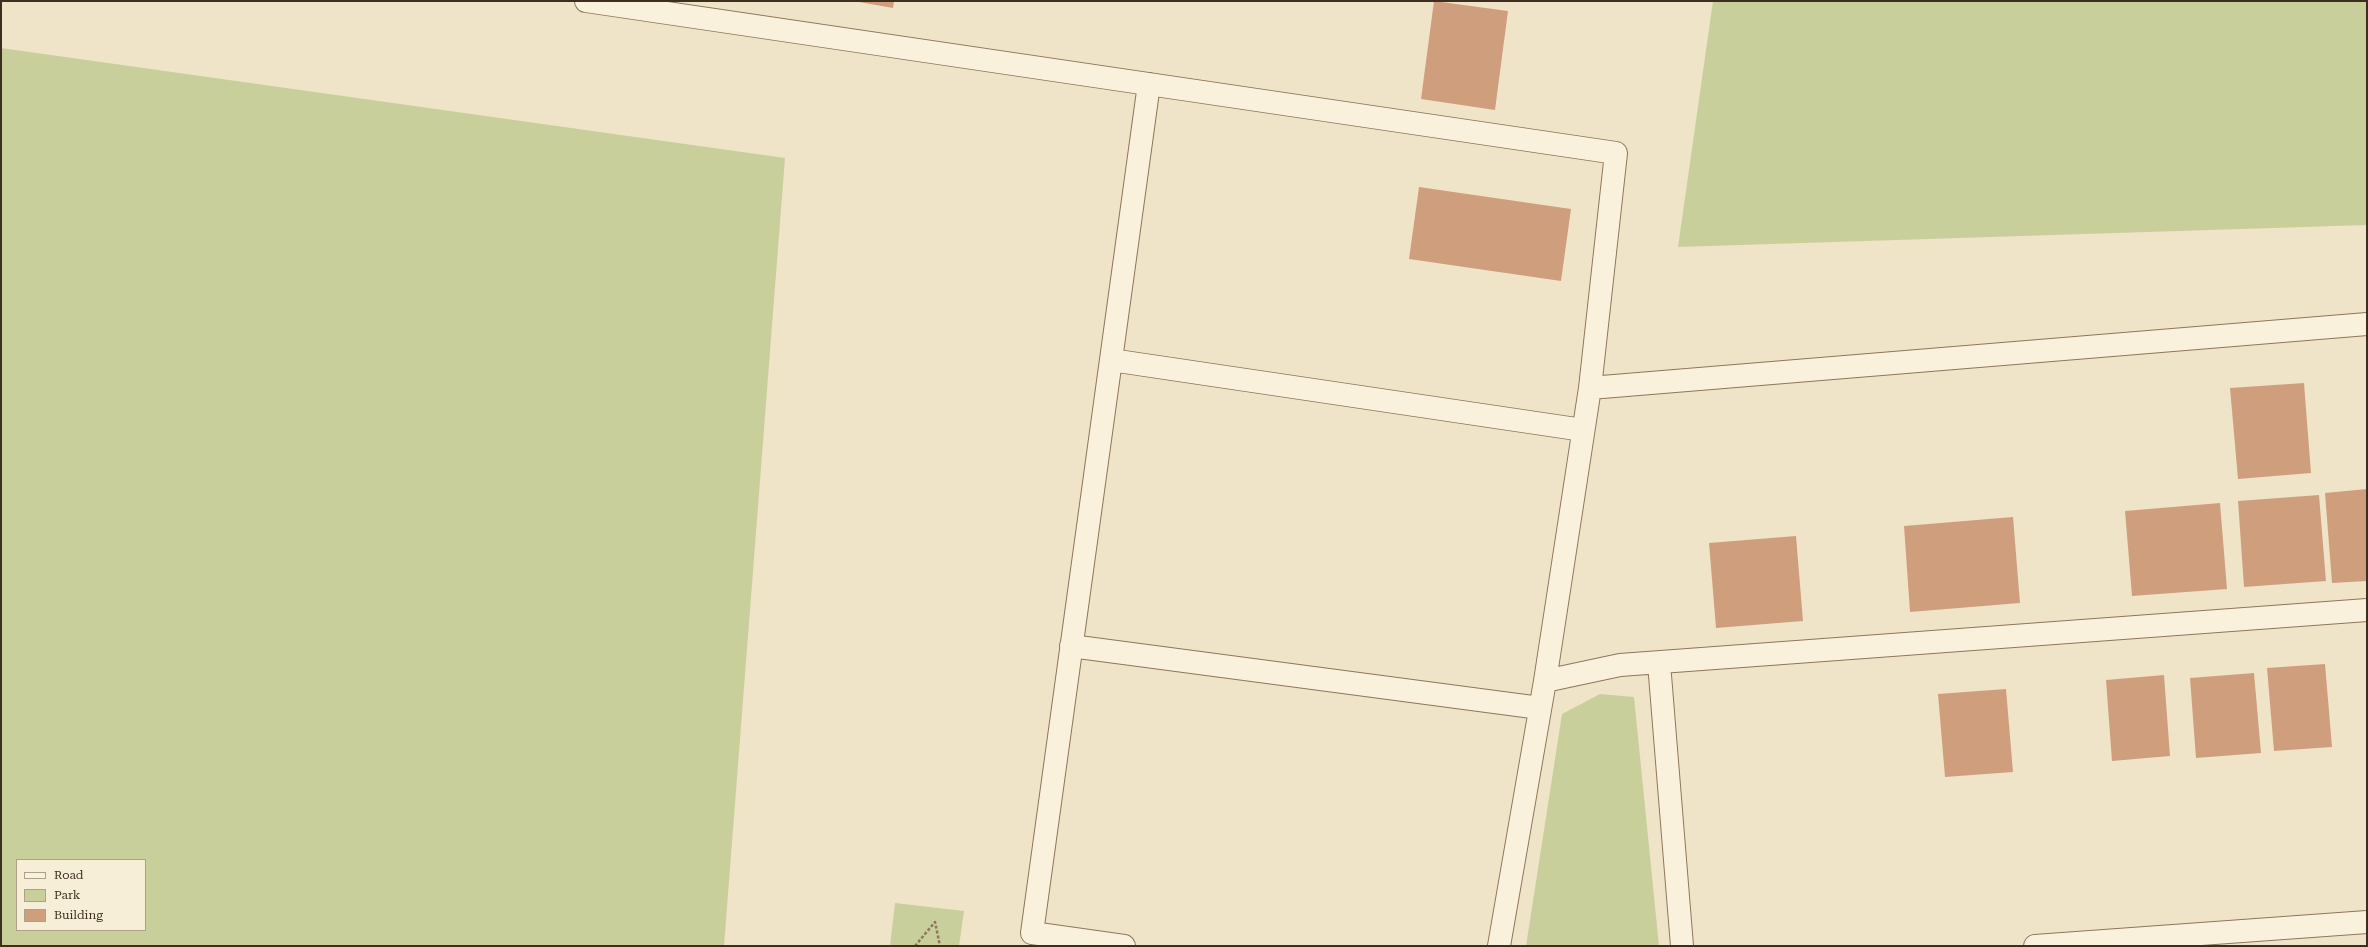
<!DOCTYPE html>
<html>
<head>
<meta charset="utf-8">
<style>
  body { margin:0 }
  #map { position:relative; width:2368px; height:947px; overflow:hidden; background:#f0e4c8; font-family:"Roboto Serif",serif }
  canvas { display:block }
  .frame { position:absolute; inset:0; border:2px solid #3d2e20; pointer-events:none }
  .legend { position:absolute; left:16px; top:859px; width:130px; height:72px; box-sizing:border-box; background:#f7eed8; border:1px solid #ada18e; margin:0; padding:5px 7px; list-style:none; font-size:12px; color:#3d2e20 }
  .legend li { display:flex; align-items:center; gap:8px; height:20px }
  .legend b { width:20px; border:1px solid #ada18e }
</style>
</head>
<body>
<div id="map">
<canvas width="2368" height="947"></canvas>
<div class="frame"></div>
<ul class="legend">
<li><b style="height:5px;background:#faf1dc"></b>Road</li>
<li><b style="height:11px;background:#c9cf9b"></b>Park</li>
<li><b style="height:11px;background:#cf9f7d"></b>Building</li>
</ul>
</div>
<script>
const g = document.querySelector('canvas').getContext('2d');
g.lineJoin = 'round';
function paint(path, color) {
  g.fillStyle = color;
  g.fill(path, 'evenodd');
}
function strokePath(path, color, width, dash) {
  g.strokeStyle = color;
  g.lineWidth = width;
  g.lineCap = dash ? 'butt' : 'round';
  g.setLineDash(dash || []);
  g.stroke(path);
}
paint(new Path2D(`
  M1713,1h654v224l-689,22z
  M1,48l784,110 -61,788h-723zM17,860h128v70h-128z
  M1600,694l34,3 25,249h-133l36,-232z
  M895,903l69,8 -5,35h-69z`), '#c9cf9b');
paint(new Path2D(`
  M853,1h41l-1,7z
  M1434,1l74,10 -13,99 -74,-11z
  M1419,187l152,22 -10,72 -152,-22z
  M2304,383l7,90 -73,6 -8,-91z
  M2367,489v92l-35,2 -7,-90z
  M2319,495l7,86 -82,6 -6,-86z
  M2220,503l7,86 -95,7 -7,-85z
  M2013,517l7,86 -110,9 -6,-86z
  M1796,536l7,85 -87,7 -7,-85z
  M2325,664l7,83 -58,4 -7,-83z
  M2254,673l7,80 -65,5 -6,-80z
  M2164,675l6,81 -58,5 -6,-81z
  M2006,689l7,83 -68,5 -7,-83z`), '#cf9f7d');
const minor = new Path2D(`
  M586,1l1030,152 -26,235 -45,293 -46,265
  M1111,360l472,70
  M1590,388l777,-64
  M1071,646l469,62
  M1659,663l23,283
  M1545,681l75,-16 747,-55
  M1124,946l-92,-13 117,-849
  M2035,946l332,-24`);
strokePath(minor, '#8d765c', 24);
strokePath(new Path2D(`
  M915,946l20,-24 5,24`), '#8d765c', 2.5, [3, 2]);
strokePath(minor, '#faf1dc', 22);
</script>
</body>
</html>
